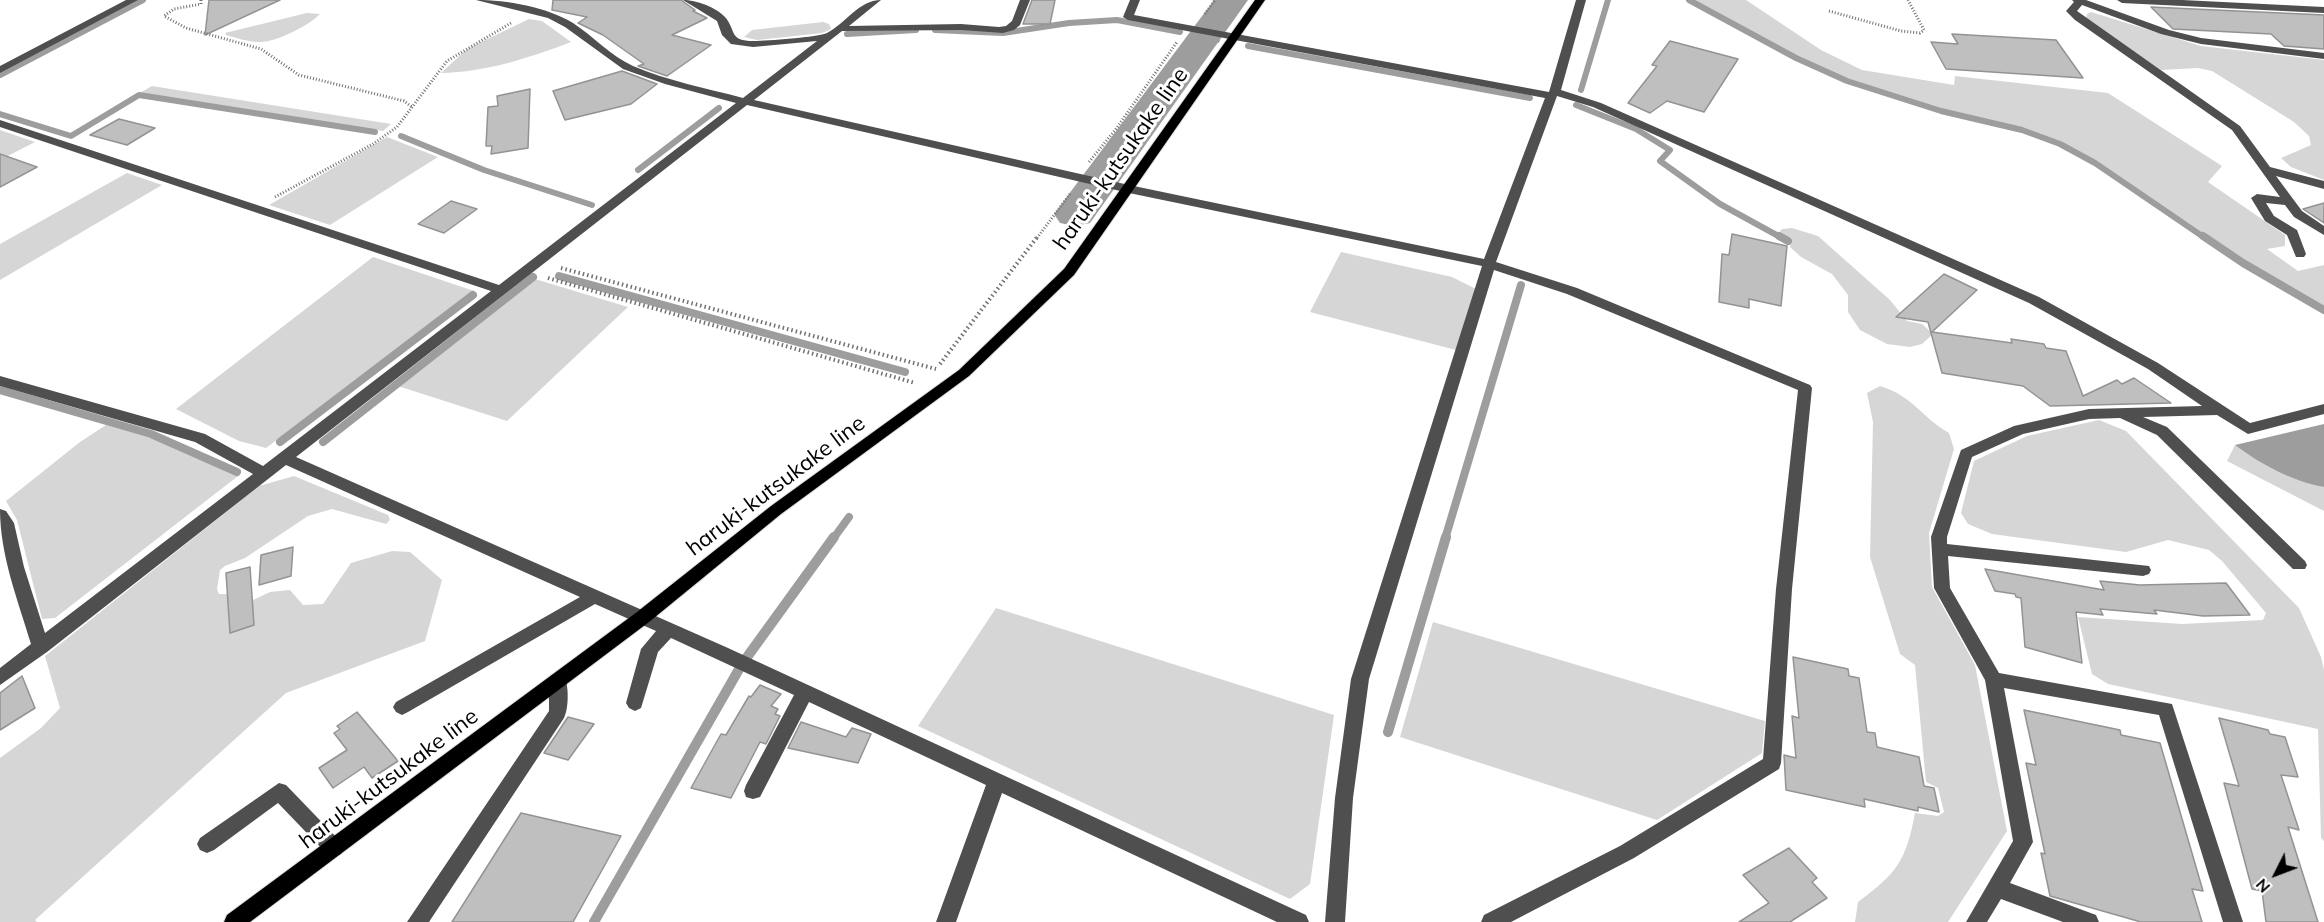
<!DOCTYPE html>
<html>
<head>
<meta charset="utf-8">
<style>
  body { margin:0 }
  #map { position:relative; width:2324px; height:922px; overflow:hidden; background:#fff; font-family:Mulish,sans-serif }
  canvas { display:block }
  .north { position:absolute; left:2246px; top:844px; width:60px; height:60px; -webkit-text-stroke:4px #fff; paint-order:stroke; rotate:228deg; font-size:16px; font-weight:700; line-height:24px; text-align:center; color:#000 }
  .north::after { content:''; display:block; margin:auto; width:21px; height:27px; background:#000; clip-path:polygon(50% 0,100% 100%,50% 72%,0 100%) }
</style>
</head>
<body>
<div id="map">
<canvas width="2324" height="922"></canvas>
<div class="north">N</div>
</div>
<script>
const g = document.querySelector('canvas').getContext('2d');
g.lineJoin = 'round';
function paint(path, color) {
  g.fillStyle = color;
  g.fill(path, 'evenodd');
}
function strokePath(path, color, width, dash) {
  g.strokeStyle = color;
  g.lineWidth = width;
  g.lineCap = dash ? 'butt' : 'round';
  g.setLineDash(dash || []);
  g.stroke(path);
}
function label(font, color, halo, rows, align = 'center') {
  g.font = font + ' Mulish,sans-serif';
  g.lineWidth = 6;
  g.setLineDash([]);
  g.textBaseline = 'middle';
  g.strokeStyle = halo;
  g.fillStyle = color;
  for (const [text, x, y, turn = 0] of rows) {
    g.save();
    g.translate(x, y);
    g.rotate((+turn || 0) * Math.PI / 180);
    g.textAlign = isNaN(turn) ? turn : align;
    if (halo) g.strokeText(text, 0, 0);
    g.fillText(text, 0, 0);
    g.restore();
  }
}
paint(new Path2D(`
  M1692,0h54l75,50 41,20 92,15 1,-9 153,17 114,73 -14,16 77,53v11l-18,3 31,22 26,-6v42l-78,-45 -149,-100 -34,-19 -42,-15 -82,-20 -91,-28 -50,-23z
  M2091,12l110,34 123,14v120l-33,-13 -10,-9 30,-13 -2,-9 -15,-14 -82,-51 -14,-3 -37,2 -75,-51 1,-5z
  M307,13l13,1c-10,11 -45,29 -61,28 -10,0 -23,-4 -33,-7l-1,-2z
  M529,19l13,2 29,21c-42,16 -85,30 -130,31l26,-24z
  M823,22l6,2 2,5 -9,4 -65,7 -13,-3 8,-7z
  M152,86l239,38 -8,7 -245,-37z
  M0,130l35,12 -35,18z
  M387,137l51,20 -108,68 -61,-20z
  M127,173l35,12 -162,95v-36z
  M1792,228l26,8 72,64 17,21 15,3 11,10 -11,10 -12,3 -23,-3 -27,-14 -12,-18v-17l-16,-21 -31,-17 -11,-10 2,-8 -13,-6 3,-4z
  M1341,252l111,25 24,12 -20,61 -146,-38z
  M373,257l101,34 -208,157 -27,-7 -63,-32z
  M535,279l93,28 -121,114 -109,-35z
  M1880,386c33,10 40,30 69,47l5,16 -25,84 3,54 43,78 32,166 -59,91h-93l3,-20c39,-29 48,-41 57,-89l23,3 6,-4 -6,-24 -12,-6 -11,-117 -15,-11 -30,-97 3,-135 -6,-29z
  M2099,420l27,11 173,177 22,49 3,13v171l-3,-3 -3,-109 -210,-45 -16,-10 -14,-57 104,7 81,-4 3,-7 -44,-52 -13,-11 -41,-10 -42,12 -134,-18 -24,-10 -7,-11 13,-52 53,-25z
  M106,425l56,16 76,35 -183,142 -13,1 -25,-99 -11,-19 74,-59z
  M2235,445c25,19 58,37 89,42v24l-97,-50z
  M294,476l94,39 2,5 -4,4 -54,-15 -24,7 -63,42 -20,8 -5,4 -3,19 2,5h11l19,8 21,-10 20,-2 13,15 20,-1 28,-41 41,-12 18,1 32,28 -17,61 -139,52 -251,227 2,2h-37v-164l41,-30 19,-20 -15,-52 214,-170z
  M996,608l338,107 -24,169 -20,15 -372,-173z
  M1433,622l332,99 -3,32 -105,67 -257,-83z`), '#d6d6d6');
paint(new Path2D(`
  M2324,424v63c-31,-5 -64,-23 -89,-42z`), '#9d9d9d');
strokePath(new Path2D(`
  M1689,0l107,58 51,23 94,30 81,19 38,14 35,19 110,75
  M935,30l68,3 66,-10 48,-3 63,12
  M847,34l69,-4
  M1193,36l24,4
  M1248,46l282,52
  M0,75l143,-75
  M1581,90l27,-90
  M1576,105l60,24 34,21 -10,11 60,43 62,34
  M0,114l71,22 68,-41 236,37
  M401,136l83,34 108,35
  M638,170l81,-62`), '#9d9d9d', 6);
strokePath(new Path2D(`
  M1779,236l9,5
  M2203,236l40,27 81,47
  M559,276l346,96
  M0,390l151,44 86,38
  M280,442l193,-147
  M323,442l210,-165
  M833,539l16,-22
  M1445,539l76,-254`), '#9d9d9d', 8);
strokePath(new Path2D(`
  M1388,732l58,-195
  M594,922l148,-258 92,-127`), '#9d9d9d', 10);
paint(new Path2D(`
  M1214,0h34l-158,223 -15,3 -15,-3 -6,-9z`), '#9d9d9d');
const building = new Path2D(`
  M209,0h71l-75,35z
  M553,0h128l14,10 -2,1 14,7 -35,17 39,10 -44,31 -29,-10 6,-2 -41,-29 -25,-12 9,-6 -35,-7z
  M1032,0h23l-5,24h-27z
  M2151,7l173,8v34l-40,-3 -13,-12 -98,-5z
  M1952,34l104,6 27,38 -137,-9 -15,-27 27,2z
  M1670,41l68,18 -34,53 -37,-11 -17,12 -22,-10 29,-37 -5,-1z
  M622,71l35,13 -26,20 -66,16 -12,-29z
  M530,89l-2,59 -37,6 1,-8h-6l2,-39 10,-1 -1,-10z
  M119,119l36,9 -28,17 -37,-10z
  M0,154l37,13 -37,20z
  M451,201l26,8 -33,24 -26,-9z
  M2324,203v20l-21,-14z
  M1732,234l55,12 -6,60 -32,-7v9l-30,-6 3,-48 7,1z
  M1944,274l33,16 -45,42 80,11 -1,-4 33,5 2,4 20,3 17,45 34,-16 5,4 12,-6 37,25 -121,3 -27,-20 -81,-13 -14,-51 -32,-5z
  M293,547l-2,29 -32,9 2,-30z
  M250,567l4,58 -24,8 -4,-60z
  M1985,569l119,21 -4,-9 40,4 86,-2 24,32 -47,1 -49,-6 3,4 -57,-5 3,6 -27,-3 6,51 -57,-16 -4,-49 -5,-1 -1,-3 -20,-3z
  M1793,657l55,12 1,7 10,2 8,54 8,1 2,14 42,10 5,29 10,2 5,24 -21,-5v4l-54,-12 1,8 -79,-17 -2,-35 12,3 -4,-42 7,2z
  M22,676l13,32 -35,22v-37z
  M760,685l21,9 -10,12 7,3 -3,5 5,2 -14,28 -6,-2 -29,56 -40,-10 30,-54 5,1 23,-39 2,1z
  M2024,710l96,20 1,5 39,8 43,148 -11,-2 10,33h-61l-91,-26 -9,-43 4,1 -19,-91 10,2z
  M357,712l41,49 -26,17 -8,-11 -31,21 -14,-20 28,-18 -13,-17 6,-4 -3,-3z
  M568,717l26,7 -26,36 -24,-7z
  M2219,718l49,12 2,4 15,3 13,40 -17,-2 18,55 -11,-3 30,95h-52l-4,-31 -10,-2 -28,-106 15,3z
  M801,722l45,15 6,-9 19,6 -13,29 -70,-15z
  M521,813l100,23 -48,86h-121z
  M1789,848l28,30 -5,4 15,16 -37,24h-51l30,-19 -26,-28z`);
paint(building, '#bfbfbf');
strokePath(building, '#939393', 1.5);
const major = new Path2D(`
  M1255,0h10l-191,275 -105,101 -188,138 -132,108 -399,300h-26l3,-7 410,-303 134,-106 188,-136 105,-101z`);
strokePath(major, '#dbdbdb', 2);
strokePath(new Path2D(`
  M201,0v4l-27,5 -10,7 22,12 75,21 38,26 105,26 8,6
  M1829,11l72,20 19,2 4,-3 -16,-30
  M1205,14l10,-14
  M1089,162l27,-33 61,-87
  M275,197l98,-53 24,-17 50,-66 64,-38
  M1037,238l33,-44`), '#717171', 3, [1, 2]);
strokePath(new Path2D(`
  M561,268l375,101
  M548,278l367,105
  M940,364l98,-128`), '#717171', 4, [1.5, 3]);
paint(new Path2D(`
  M126,0h12l-138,73v-7z
  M476,0c31,0 71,7 97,23 20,13 38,33 60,43 35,15 73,22 110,32l74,-57 -64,6 -22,-3 -9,-9 -5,-14 -34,-21c13,0 33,7 42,17 12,14 3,24 29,24 12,0 65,-4 73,-8 19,-10 32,-33 54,-33l-32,26 112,-2 38,3 7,-1 6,-5 8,-21h10l-10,25 -6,5 -11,3 -42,-3 -119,1 -88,69 375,85 355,74 61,-161 -417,-78 -5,-3 7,-17h10l-6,15 415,77 27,-92h10l-25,90 40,13 438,194 119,66 92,60 74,-19v10l-76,20 -31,-19 -74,2 24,10 138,134 2,4 -2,4h-12l-136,-134 -37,-17 -31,1 -66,15 -51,23 -25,80v7l202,22 2,4 -2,4 -6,2 -195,-20 2,32 49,85 173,31 71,218h-20l-64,-207 -155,-27 29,154 -23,41 86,32 3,7h-36l-62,-23 -14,23h-21l47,-81 -28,-161 -51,-92 -3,-51 30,-87 53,-24 75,-17 113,-3 -54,-37 -119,-66 -436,-196 -36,-11 -61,166 81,26 233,97 2,3 -20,201 -11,174 -2,6 -145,89 -123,64h-30l3,-7 136,-69 143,-87 13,-170 22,-199 -231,-96 -73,-24 -125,409 -16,119 -8,124h-20l10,-124 16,-119 131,-413 -353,-73 -382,-88 -451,352 432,191 578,267 3,7h-32l-275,-129 -46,129h-20l50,-137 -177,-83 -49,95 -7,2 -7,-2 -2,-6 2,-6 48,-90 -123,-57 -13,14 -17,56 -6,3 -6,-3 -3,-5 15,-54 15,-18 -61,-27 -187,108 -6,3 -6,-3 -3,-5 3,-5 184,-105 -294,-132 -239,187 -47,33v-17l31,-24c-13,-44 -31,-88 -31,-135l6,2 8,12 10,44 21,66 208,-159 -58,-32 -195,-56v-10l205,58 58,32 228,-175 -491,-164v-7l499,165 237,-182 -71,-19 -42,-15 -58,-42 -17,-9z
  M2072,0h14l83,30 32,8 123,15v6l-123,-15 -40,-10 -79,-29 -5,6 163,115 30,41 54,14v8l-48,-13 26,35 22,15v9l-30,-18 -9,-12 -19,-2 8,13 23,14 9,24 -2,3h-8l-9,-22 -22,-14 -14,-23 6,-4 23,3 -48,-67 -157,-110 -9,-9 8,-9z
  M2117,0h65l142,7v6l-202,-10z
  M558,673l6,2c5,10 5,33 0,43l-135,204h-22l142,-211v-31l3,-5z
  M279,783l7,2 55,57 3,6 -3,6 -7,3 -7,-3 -49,-51 -64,47 -7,3 -7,-3 -3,-6 3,-6z`), '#4f4f4f');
paint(major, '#000');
label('22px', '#000', '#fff', [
  ["haruki-kutsukake line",1121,159,-55],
  ["haruki-kutsukake line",776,486,-37],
  ["haruki-kutsukake line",389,779,-37]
]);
</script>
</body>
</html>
